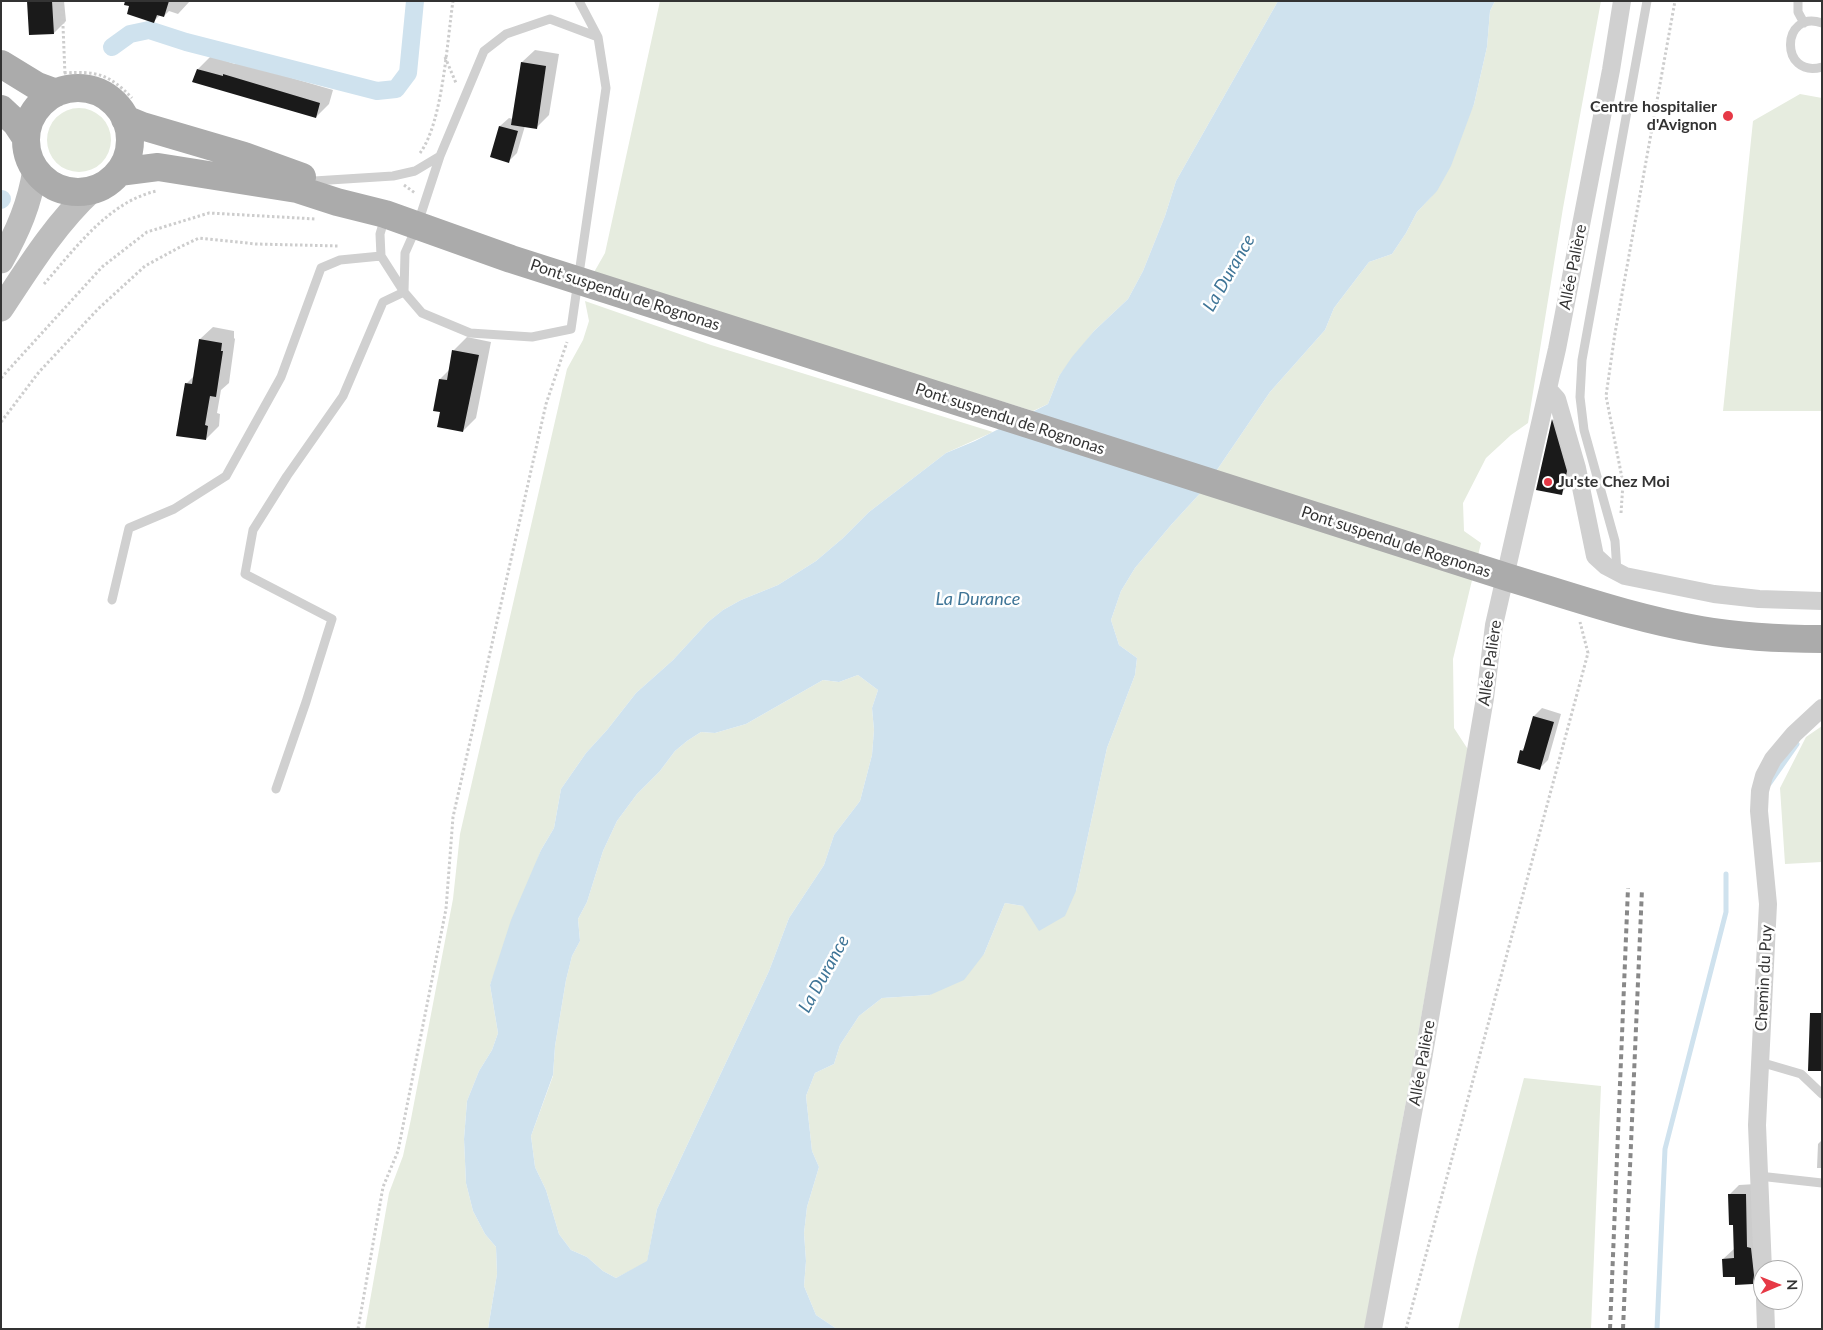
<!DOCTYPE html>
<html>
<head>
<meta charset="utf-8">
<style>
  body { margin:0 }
  #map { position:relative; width:1823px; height:1330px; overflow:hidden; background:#fff; font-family:Lato,sans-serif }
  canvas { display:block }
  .frame { position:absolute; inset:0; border:2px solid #333; pointer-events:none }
  .north { position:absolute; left:1753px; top:1260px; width:50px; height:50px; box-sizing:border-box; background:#fff; border:1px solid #adadad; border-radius:50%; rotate:89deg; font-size:14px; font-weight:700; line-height:20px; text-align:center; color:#333 }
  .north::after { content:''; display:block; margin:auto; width:18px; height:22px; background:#e63946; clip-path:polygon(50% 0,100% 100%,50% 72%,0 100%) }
</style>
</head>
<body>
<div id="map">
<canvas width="1823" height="1330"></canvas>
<div class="frame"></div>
<div class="north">N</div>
</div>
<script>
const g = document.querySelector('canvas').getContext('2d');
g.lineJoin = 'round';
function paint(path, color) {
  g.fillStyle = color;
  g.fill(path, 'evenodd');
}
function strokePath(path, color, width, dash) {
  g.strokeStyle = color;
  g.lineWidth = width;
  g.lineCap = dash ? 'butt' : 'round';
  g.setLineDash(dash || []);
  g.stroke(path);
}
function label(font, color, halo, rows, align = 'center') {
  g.font = font + ' Lato,sans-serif';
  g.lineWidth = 5;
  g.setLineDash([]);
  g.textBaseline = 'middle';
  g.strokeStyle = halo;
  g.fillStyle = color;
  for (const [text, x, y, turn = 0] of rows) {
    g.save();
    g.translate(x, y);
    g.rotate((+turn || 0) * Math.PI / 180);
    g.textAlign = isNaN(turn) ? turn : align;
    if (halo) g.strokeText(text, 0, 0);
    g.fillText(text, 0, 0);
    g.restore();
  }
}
paint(new Path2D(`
  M660,1h618l-102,180 -11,35 -22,55 -15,28 -34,32 -35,45 -11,28 -15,7 -440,-137 12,-21z
  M1495,1h106l-38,207 -35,215 -17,12 -25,23 -23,45 1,28 17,12 -28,116 1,69 15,23 -104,578h-528l-21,-14 -12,-29 2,-25 -2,-28 3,-26 12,-40 -7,-16 -6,-55 9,-23 19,-9 6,-19 19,-29 23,-18 48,-3 54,-41 21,-51 18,3 53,-15 31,-143 28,-73 2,-17 -18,-13 -8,-25 10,-29 14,-23 36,-43 33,-36 66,-97 55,-62 9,-22 35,-46 23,-8 14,-21 11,-21 14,-15 43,-93 13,-57 3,-36z
  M1800,94l22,4v313h-99l30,-290z
  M47 140a32 32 0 1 1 64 0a32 32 0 1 1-64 0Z
  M585,301l126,44 282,87 -47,21 -77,59 -26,26 -27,23 -38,24 -37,15 -18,10 -15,12 -35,38 -37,33 -29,37 -21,23 -25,36 -7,39 -13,22 -51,135 8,48 -6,17 -13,21 -12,30 -3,38 2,44 7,28 12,23 11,13 1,27 -9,55h-123l24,-136 14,-37 8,-37 42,-220 7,-65 107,-465 16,-29 6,-19z
  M858,675l20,15 -6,18 2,22 -2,25 -12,46 -26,34 -10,30 -35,53 -20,53 -112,238 -10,53 -31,16 -13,-7 -16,-14 -16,-7 -12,-16 -13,-44 -11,-23 -4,-31 22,-60 2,-30 11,-66 6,-24 8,-15 -2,-22 9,-17 16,-51 14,-30 20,-27 23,-23 15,-20 12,-10 14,-9 14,1 31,-9 77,-44 16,2z
  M1822,726v136l-37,2 -5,-76 26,-51z
  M1524,1078l77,8 -10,243h-133l18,-72z`), '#e6ecdf');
paint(new Path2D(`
  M1278,1h217l-5,10 -3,36 -13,57 -23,62 -14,25 -20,21 -11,21 -14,21 -23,8 -35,46 -9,22 -55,62 -66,97 -33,36 -36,43 -14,23 -10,29 8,25 18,13 -2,17 -28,73 -31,143 -11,25 -26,15 -16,-25 -18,-3 -21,51 -20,26 -34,15 -48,3 -23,18 -19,29 -6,19 -19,9 -9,23 6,55 7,16 -12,40 -3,26 2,28 -2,25 12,29 21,14h-349l9,-55 -1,-27 -11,-13 -12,-23 -7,-28 -2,-44 3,-38 12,-30 13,-21 6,-17 -8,-48 21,-65 30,-70 13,-22 7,-39 25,-36 21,-23 29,-37 37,-33 35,-38 15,-12 18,-10 37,-15 38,-24 27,-23 26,-26 77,-59 29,-12 73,-37 11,-28 13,-19 22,-26 34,-32 15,-28 22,-55 11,-35zM858,675l20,15 -6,18 2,22 -2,25 -12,46 -26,34 -10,30 -35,53 -20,53 -112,238 -10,52 -31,17 -13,-7 -16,-14 -16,-7 -12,-16 -13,-44 -11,-23 -4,-31 22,-61 2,-29 11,-66 6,-24 8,-15 -2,-22 9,-17 16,-51 14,-30 20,-27 23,-23 15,-20 12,-10 14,-9 14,1 31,-9 77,-44 16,2z`), '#cfe2ee');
paint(new Path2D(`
  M29,1h35l2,20 -12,12z
  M132,1h58l-12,13 -9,-3 -5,5 -3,-2 -7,7z
  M535,50l24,4 -10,61 -13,13 -11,-2 -8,27 -8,8 -18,-5 9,-30 9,-8 4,1 9,-57z
  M211,56l24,8 2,-2 96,28 -4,14 -13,13 -118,-48z
  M213,327l21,4v7l1,1 -6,44 -8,7 -4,23 3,1 -1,12 -13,13 -20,-55 8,-8 6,-37z
  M467,337l24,5 -15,76 -13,13 -21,-20 -2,-32 10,-10 4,-19z
  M1565,408l9,72 -13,13 -24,-4 16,-69z
  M1542,708l19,6 -13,46 -8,8 -19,-17 4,-4 9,-31z
  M1822,1140v28h-5l1,-24z
  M1756,1184l7,89 -11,10 -16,-7 -13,-17 11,-10v-25l-5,-29 10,-10z`), '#0003');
strokePath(new Path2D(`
  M1769,784l28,-40
  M1657,1329l8,-180 61,-237v-38`), '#cfe2ee', 5);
strokePath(new Path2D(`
  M112,47l18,-13 19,-4 37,12 191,49 19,-2 12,-16 7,-72
  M1,200l1,-1`), '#cfe2ee', 18);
paint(new Path2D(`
  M27,1h25l2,33 -25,1z
  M125,1h44l-5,16 -7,-2 -3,8 -27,-9 2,-8 -5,-1z
  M521,62l25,4 -9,63 -26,-4z
  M197,69l26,7v-2l97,29 -4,15 -124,-36z
  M499,126l19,5 -9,32 -19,-6z
  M199,339l23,4 -1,8h2l-7,46 -6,-1 -5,29 3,1 -2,14 -30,-4 9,-53 7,1z
  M452,350l27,5 -16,77 -26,-5 3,-15 -7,-1 6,-32 8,1z
  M1552,419l15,52 -5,24 -26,-5z
  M1533,716l21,6 -14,48 -23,-7 3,-13 3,1z
  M1810,1013h12v58h-14z
  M1728,1194h18l1,53 4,1 3,27 -1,9 -18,1v-8h-12l-1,-18 12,-1 -1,-33h-4z`), '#1a1a1a');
strokePath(new Path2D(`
  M62,1l3,74
  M445,57l11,26
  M64,73c33,-2 45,1 68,25
  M420,153c23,-31 27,-112 33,-152
  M404,185l11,8
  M44,284c31,-35 65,-83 113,-93
  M1,378l101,-111 45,-35 62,-19 107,6
  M1,422l38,-50 59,-63 47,-43 35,-19 19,-9 57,6 83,2
  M1621,513l2,-30 -17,-87 9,-63 60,-332
  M358,1329l25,-142 15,-36 48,-242 7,-92 93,-413 21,-62
  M1406,1329l182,-676 -8,-31`), '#cdcdcd', 3, [2.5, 2.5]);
strokePath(new Path2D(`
  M1798,1v11l6,11
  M1822,23c-41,-14 -43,56 0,44
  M314,181l79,-5 22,-5 25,-15
  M385,217l-5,17 1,22 23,36 18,21 48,20 62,4 39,-8 35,-241 -8,-51 -19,-36
  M404,292l1,-39 12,-27 23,-70 44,-105 22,-17 44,-15 48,18
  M1617,572l-2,-31 -31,-111 -4,-33 2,-37 65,-359
  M112,600l17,-72 45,-19 52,-33 55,-99 40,-109 19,-8 41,-4
  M276,789l30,-87 26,-83 -87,-45 8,-44 34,-54 56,-80 40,-94 21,-10
  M1760,1062l41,12 21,20
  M1759,1176l63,7`), '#d0d0d0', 9);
strokePath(new Path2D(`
  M1548,389l9,10 20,69 18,88 11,10 19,10 89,18 45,5 63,2
  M1763,1270l-6,-145 11,-221 -9,-93 1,-20 4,-15 9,-17 21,-25 28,-26
  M1765,1300l1,29
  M1373,1329l50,-270 62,-361 9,-73 63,-276 54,-279 11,-69`), '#d0d0d0', 18);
strokePath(new Path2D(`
  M1,261c17,-30 29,-58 34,-92
  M1,309c27,-41 54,-85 91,-119`), '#bdbdbd', 25);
strokePath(new Path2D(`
  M1,64l36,22 19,7
  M26 140a52 52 0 1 1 104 0a52 52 0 1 1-104 0Z
  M1,109l15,14 10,15
  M125,119l17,7 102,30 58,21
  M119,172l39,-5 139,22 40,13 48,12 126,45 999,319c63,19 126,41 191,52 40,7 80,9 121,9`), '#ababab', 28);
strokePath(new Path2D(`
  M1610,1329l18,-441
  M1623,1329l19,-440`), '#888', 4, [5, 4]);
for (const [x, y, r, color] of [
  [1728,116,6,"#e63946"],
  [1548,482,5,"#e63946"]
]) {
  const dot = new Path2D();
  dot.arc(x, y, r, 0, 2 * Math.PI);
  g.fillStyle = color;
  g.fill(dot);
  strokePath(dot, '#fff', 2);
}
label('bold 16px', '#333', '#fff', [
  ["Centre hospitalier",1717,107],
  ["d'Avignon",1717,125],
  ["Ju'ste Chez Moi",1558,482,"left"]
], 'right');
label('16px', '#333', '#fff', [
  ["Allée Palière",1573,267,-79],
  ["Pont suspendu de Rognonas",625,295,18],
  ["Pont suspendu de Rognonas",1010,419,18],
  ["Pont suspendu de Rognonas",1396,542,18],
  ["Allée Palière",1490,663,-82],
  ["Chemin du Puy",1764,978,-87],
  ["Allée Palière",1422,1063,-80]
]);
label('italic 18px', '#3f7597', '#fff', [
  ["La Durance",1229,273,-60],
  ["La Durance",978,599],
  ["La Durance",824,974,-61]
]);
</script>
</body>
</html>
